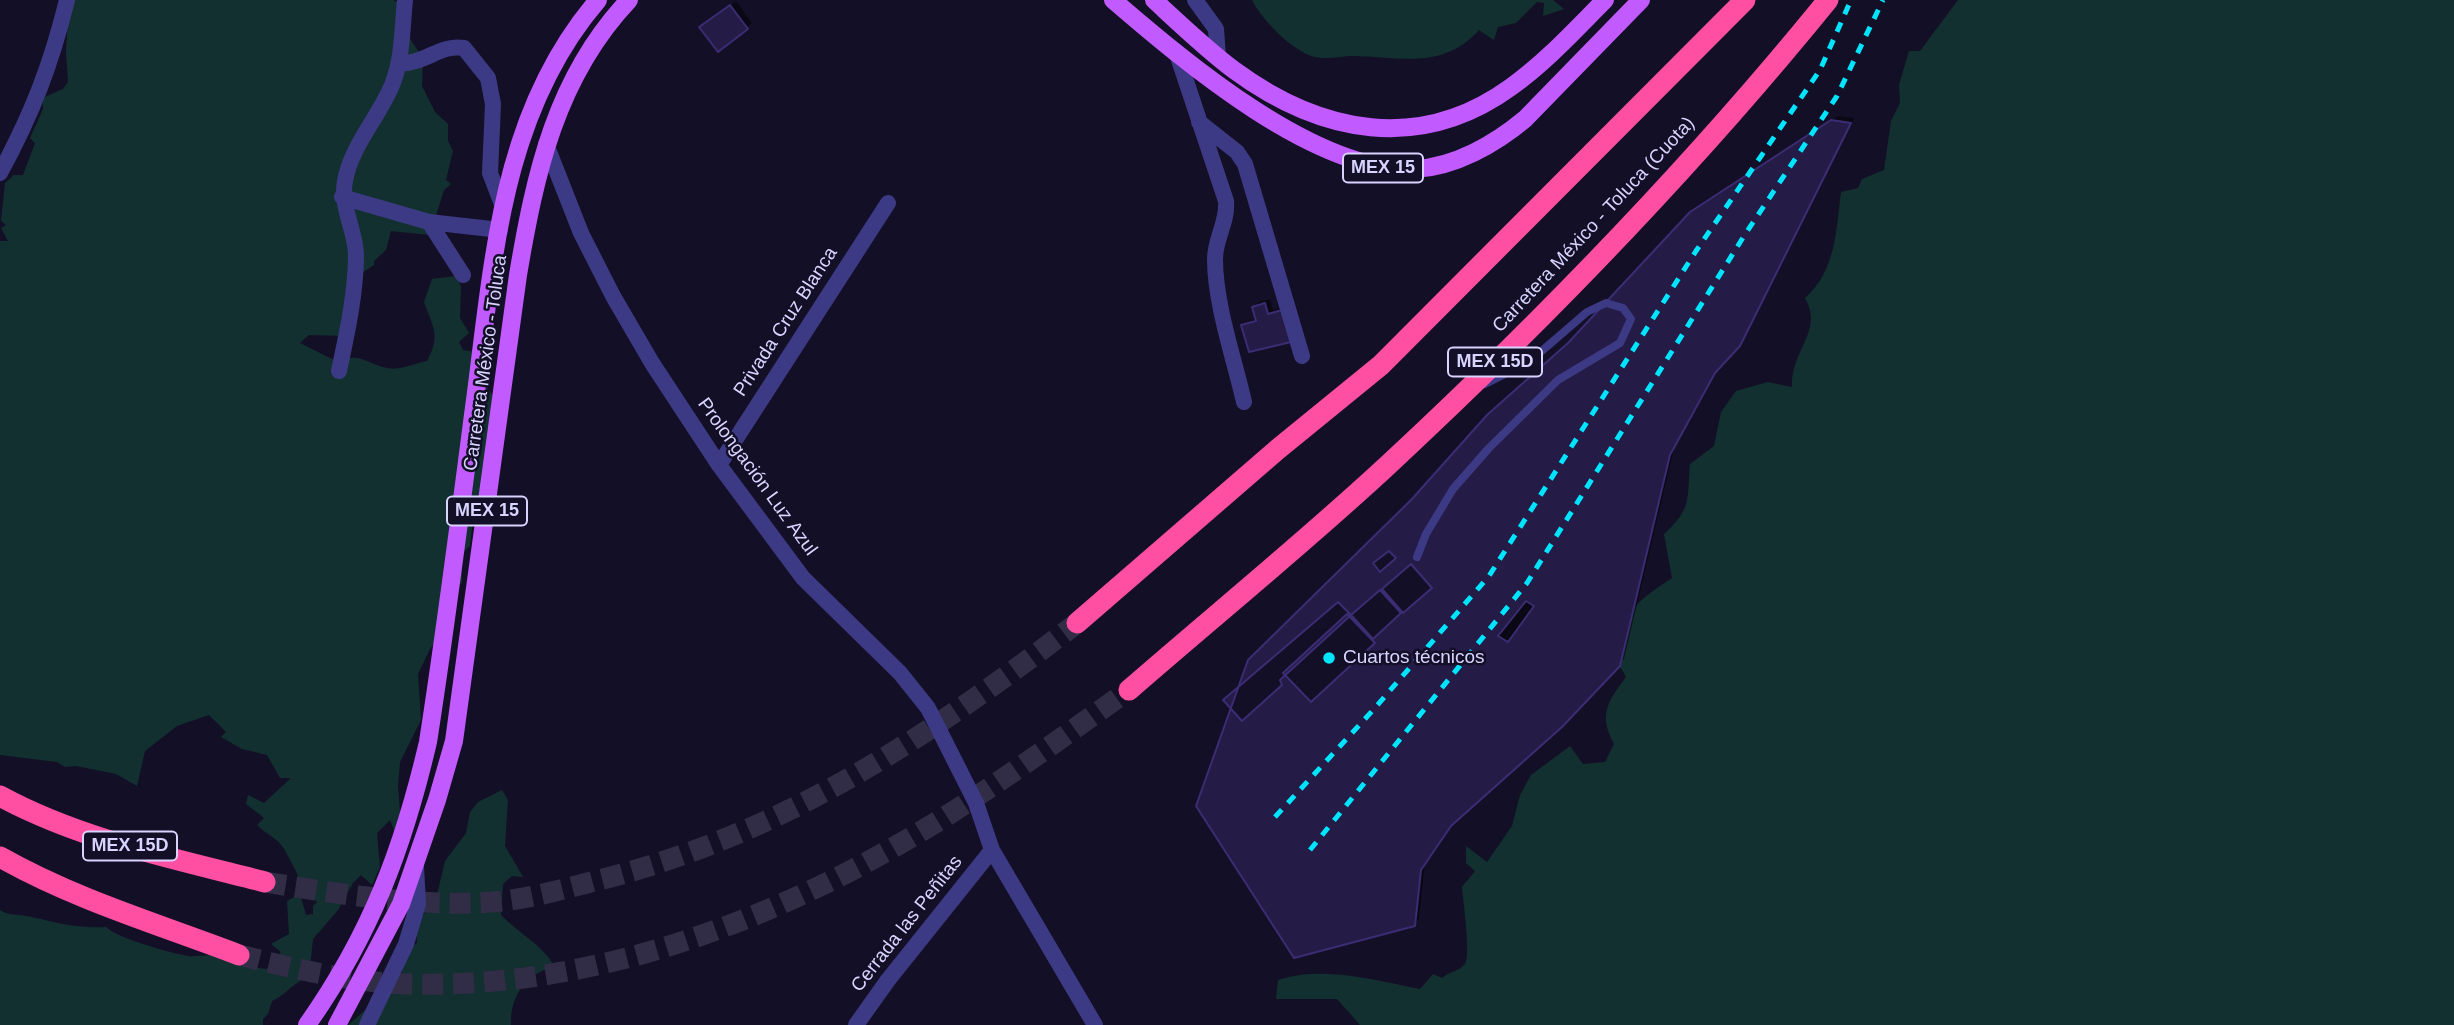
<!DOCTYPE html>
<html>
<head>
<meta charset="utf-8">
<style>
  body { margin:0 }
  canvas { display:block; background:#130f26 }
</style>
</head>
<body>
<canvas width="2454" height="1025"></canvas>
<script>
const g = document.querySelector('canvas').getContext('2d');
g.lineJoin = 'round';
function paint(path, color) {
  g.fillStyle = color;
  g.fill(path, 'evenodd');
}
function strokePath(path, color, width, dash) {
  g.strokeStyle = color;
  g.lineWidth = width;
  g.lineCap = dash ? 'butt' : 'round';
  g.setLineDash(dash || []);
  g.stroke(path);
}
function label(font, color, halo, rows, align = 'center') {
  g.font = font + ' Arial,sans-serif';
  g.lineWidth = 5;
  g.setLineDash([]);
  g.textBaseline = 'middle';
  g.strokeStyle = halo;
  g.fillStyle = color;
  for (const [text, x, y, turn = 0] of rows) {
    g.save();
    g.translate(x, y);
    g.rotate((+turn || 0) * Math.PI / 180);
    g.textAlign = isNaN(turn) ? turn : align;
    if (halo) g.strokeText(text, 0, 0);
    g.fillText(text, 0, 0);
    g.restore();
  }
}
paint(new Path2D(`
  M69,0h324l14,6 -1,27 17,25 -1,28 13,26 13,12v17l5,10 -7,29 5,4 -7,6 -14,45 -39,-4 -5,19 -12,11v4l-20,13 -6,36 8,14 -7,-1 -4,9 -36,-1 -9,8 38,19c20,-11 29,2 49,6 11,3 29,-5 40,-7 14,-25 6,-34 -3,-59l8,-23 24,-3 5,10 -1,32 9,15 -10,9 4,8 12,2 6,28 21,27 -29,110 -3,29 -8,7v30l-9,5 -4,37 -19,24 -12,25 3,46 -21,42 -2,24 3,39 -6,7 -5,-12 -13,13 3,34 -8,18 -11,-10 -8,8 -15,27 -25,29 -4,38c-16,5 -22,17 -37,24l-4,13 -5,5v6h-263v-115c9,6 17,4 27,6 28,6 50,13 79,11 10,11 65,26 82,29 8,1 19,-2 27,0 17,5 35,12 52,13l14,-17 -10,-8 18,-10 -2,-33 13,-7 6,21 7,-1v-8l4,-4c-17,-15 -22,-37 -35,-56 -5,-8 -18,-13 -25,-21l7,-7 -18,-14 2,-9 16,8 27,-25h-11l-13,-23 -25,-6 -21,-12 5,-5 -17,-17 -32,11 -32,25 -8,35 -21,-12 -40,-8 -11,1 -8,-5 -57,-7v-514h8l-7,-13 5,-3 -5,-4 4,-38 9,-8h9l12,-32 -5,-5 13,-29 -1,-11 21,-9 5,-7 -2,-31z
  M1252,0h301l11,9 -21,7 1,-13 -7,-1 -21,21 -18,4 -4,13 -15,-10c-36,40 -78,27 -126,26 -11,0 -27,4 -38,1 -22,-5 -53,-37 -63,-57z
  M1958,0h496v1025h-1094l-23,-26h-61l2,-19c44,-15 97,0 142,9l13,-15 9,4c6,-6 18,-7 23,-14 6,-9 -2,-63 -3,-77l13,-16 -9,-8v-17l21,16 25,-36 8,-31 11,-20 39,-29 13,18 22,-2 9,-18c-16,-29 -6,-43 12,-67 -4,-8 -11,-17 -12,-25 -3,-32 34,-59 58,-74l-8,-44c28,-25 23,-35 26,-70l24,-18 7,-34 15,-21 32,-9 24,5c-1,-38 32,-55 13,-89 31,-27 31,-68 36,-106l17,-4 4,-9 22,-9 7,-49 9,-18 -1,-18 10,-34h11z
  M502,790l6,10 -3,46 18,31 -11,-1 -9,8 -2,31c17,18 42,30 53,51 -28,9 -44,29 -43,59h-163l56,-48 -8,-20 21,-14 -1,-19 20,-25 9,-38 21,-28 4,-21 8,-10z`), '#12302f');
paint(new Path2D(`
  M736,1l16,22 -34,26 -11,-26z
  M1838,116l16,2 -110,221 -25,27 -45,83 -50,210 -63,67 -107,95 -29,42 -6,56 -5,5 -119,32 277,-615 125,-134z
  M1270,299l3,11 14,-4 8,29 -52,-10 14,-7 -3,-11 5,-5z`), '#0007');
const building = new Path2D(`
  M730,5l18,24 -30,23 -19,-25z
  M1831,120l20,3 -111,223 -25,27 -45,82 -50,211 -58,61 -111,99 -30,44 -6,56 -121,32 -98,-152 52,-146 164,-161 75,-84 81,-72 122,-131z
  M1265,303l3,11 14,-4 9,32 -42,10 -8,-27 15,-4 -4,-14z
  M1389,551l7,7 -16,14 -7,-9z
  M1411,564l21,24 -29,25 -21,-24z
  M1380,590l21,23 -28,26 -22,-24z
  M1526,601l8,5 -26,36 -10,-6z
  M1338,602l13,13 -71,65 2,5 -40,36 -19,-21z
  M1347,614l28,29 -64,59 -28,-29z`);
paint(building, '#241b47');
strokePath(building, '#3b2d73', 2);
strokePath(new Path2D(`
  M265,882c69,11 140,23 211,21 40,-1 81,-12 119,-22 187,-46 332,-143 482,-258
  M239,955c56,14 114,28 172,29 197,5 394,-75 557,-182 54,-35 107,-74 161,-112`), '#312d47', 21, [21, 10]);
strokePath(new Path2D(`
  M1417,557l9,-23 27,-45 36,-41 69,-68 62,-37 11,-24 -8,-11 -17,-5 -19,9 -58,50 -44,22`), '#3d3a85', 8);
strokePath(new Path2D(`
  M1195,0l21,29 2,28
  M1176,51l50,150c2,21 -11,37 -11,58 0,45 19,99 29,143
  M398,64c29,-1 42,-20 66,-16l24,30 5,26 -3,69 13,34
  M1199,122l38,30 8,12 57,192
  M546,144l35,89 32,63 39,67 67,102 84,113 97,95 28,35 48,95 16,47 103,175
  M0,173c32,-59 51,-108 67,-173
  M342,197l87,25 71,8
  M429,222l34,53
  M339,371c8,-38 17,-78 17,-117 -1,-25 -16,-48 -11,-73 6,-35 34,-64 47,-96 11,-27 10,-57 13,-85
  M719,465l169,-262
  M367,1025l39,-81 12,-40 -2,-37
  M856,1025l32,-45 104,-130`), '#3d3a85', 16);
strokePath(new Path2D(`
  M1113,0c72,62 204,174 302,169 40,-2 80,-25 110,-50l116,-119
  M1154,0c26,24 52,49 80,70 87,64 186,83 277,17 35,-25 64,-57 94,-87
  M307,1025c64,-91 96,-176 121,-283 17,-109 31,-218 45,-327 20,-145 25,-299 125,-415
  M337,1025l64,-121 36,-104 17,-59 64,-466c17,-101 38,-198 111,-275`), '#c25bff', 18);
strokePath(new Path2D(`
  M1077,623l201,-174 103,-84 364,-365
  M1129,690c86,-75 175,-147 259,-225 156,-145 306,-300 440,-465
  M0,796c81,44 176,63 265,86
  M0,857c76,43 158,67 239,98`), '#ff4fa3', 21);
strokePath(new Path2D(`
  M1275,817l99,-108 115,-133 207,-325 124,-181 31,-70
  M1310,850l217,-267 217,-347 93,-140 46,-96`), '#00e5ff', 5, [10, 9]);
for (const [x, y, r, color] of [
  [1329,658,7,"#00e5ff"]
]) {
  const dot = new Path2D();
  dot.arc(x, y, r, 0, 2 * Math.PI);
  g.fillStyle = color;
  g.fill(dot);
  strokePath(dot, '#130f26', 2.5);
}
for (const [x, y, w] of [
  [1383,168,80],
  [1495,362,94],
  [487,511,80],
  [130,846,94]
]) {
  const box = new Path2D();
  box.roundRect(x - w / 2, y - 14.5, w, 29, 5);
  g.fillStyle = '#130f26';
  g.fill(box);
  strokePath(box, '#d9d4ff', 2);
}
label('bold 18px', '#d9d4ff', null, [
  ["MEX 15",1383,168],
  ["MEX 15D",1495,362],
  ["MEX 15",487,511],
  ["MEX 15D",130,846]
]);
label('19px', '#d9d4ff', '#130f26', [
  ["Carretera México - Toluca (Cuota)",1594,225,-47],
  ["Privada Cruz Blanca",786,322,-57],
  ["Carretera México - Toluca",486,363,-82],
  ["Prolongación Luz Azul",757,477,54],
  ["Cerrada las Peñitas",907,924,-52]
]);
label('19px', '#d9d4ff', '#130f26', [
  ["Cuartos técnicos",1343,658]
], 'left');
</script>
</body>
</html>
